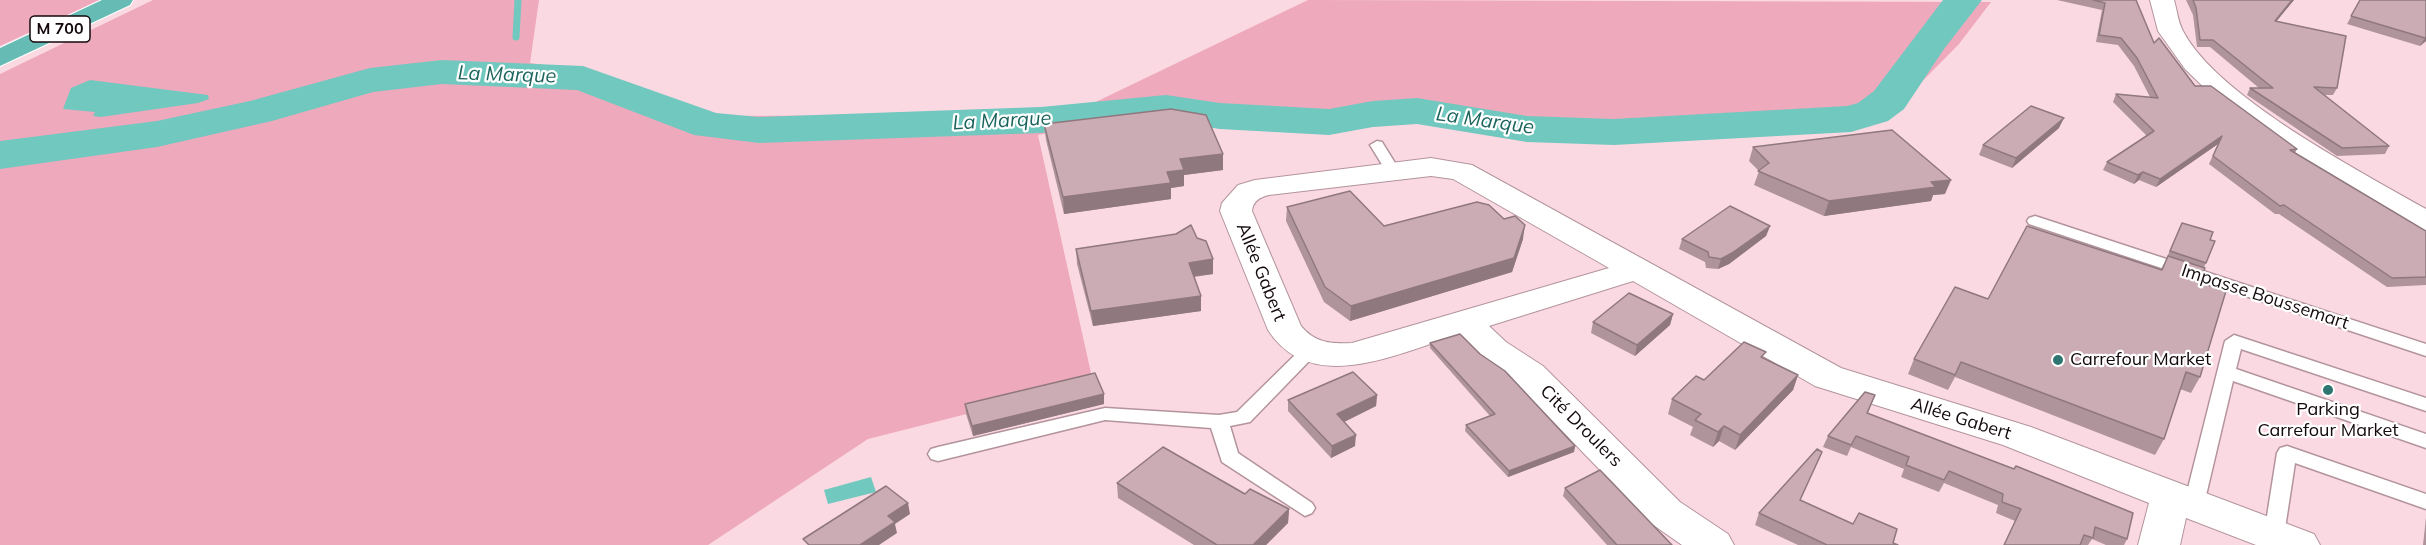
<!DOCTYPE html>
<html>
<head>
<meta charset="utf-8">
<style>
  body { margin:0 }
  canvas { display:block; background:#fbd9e2 }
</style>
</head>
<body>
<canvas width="2426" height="545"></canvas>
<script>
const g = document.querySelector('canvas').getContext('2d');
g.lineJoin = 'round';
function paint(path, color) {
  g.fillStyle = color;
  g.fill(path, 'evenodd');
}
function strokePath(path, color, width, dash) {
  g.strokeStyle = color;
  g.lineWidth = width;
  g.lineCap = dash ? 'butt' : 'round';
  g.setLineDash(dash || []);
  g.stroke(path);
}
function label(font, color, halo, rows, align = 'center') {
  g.font = font + ' Mulish,sans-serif';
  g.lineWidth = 4.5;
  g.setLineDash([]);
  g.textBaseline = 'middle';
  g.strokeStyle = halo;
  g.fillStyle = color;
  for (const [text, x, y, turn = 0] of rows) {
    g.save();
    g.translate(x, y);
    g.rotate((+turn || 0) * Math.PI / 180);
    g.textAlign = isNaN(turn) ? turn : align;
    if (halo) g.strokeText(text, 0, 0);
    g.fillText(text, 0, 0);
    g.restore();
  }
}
paint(new Path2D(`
  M0,0h100l-100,46z
  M153,0h386l-9,63 70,10 104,43 268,-1 109,-6 227,-109 683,2 -32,42 -74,75 -86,11 -247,8 -86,-16 -51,-5 -144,10 -129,-12 -104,20 55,247 -225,57 -160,106h-708v-471z`), '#eea9bd');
paint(new Path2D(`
  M90,80l118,15 1,4 -11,4 -97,14 -8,-1 2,-4 -32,-3 8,-21z
  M871,477l5,15 -48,12 -4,-14z`), '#71c8bf');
strokePath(new Path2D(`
  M516,37l2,-37`), '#71c8bf', 7);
paint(new Path2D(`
  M1943,0h39l-38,49 -40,60 -16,12 -37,11 -237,13 -87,-3 -110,-18 -44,3 -44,8 -109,-6 -54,-8 -125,12 -282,10 -65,-8 -117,-45 -135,-6 -69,8 -101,29 -115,26 -157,22v-28l157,-20 93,-20 120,-33 72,-8 141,6 133,47 43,4 282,-10 125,-12 54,8 109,6 44,-8 44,-3 110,18 87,3 233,-13 11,-3 16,-12z`), '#71c8bf');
const service = new Path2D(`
  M1377,141l5,1 18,29 -2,3h-10l-2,-3 -16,-26z
  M2035,216l391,128v12l-397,-132 -2,-3 2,-3z
  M2234,335l192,63v13l-185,-62 -5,20 190,65v14l-193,-67 -29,123 -3,5 -7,2 -7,-2 -3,-5 41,-163z
  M1309,345l6,2 3,4 -3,4 -65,67 -20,4 8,27 74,50 3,5 -3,5 -7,3 -83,-54 -11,-34 -106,-8 -167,41 -7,-2 -3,-5 3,-5 7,-2 167,-39 114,7 18,-3 66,-65z
  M2287,446l139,48v15l-131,-46 -11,72 -3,6 -7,2 -7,-2 -3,-6 13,-82 3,-5z`);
const minor = new Path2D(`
  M1431,158l41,7 369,203 190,59 283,107 6,11h-64l-70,-27 -6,27h-42l11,-42 -146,-58 -188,-59 -182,-105 -144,45 17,16 37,24 137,136 48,32 6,11h-52l-30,-21 -135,-140 -37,-26 -22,-23c-60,18 -147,62 -190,-5l-48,-119 2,-8 16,-18 17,-5zM1431,176l22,3 156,89 -257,75c-21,1 -37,0 -51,-17l-49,-115c1,-10 8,-14 17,-16z`);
const tertiary = new Path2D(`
  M2150,0h24c3,10 4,22 9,31 34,66 178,141 243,178v22l-11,-2 -111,-66 -85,-61 -34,-33 -27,-38z`);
const trunk = new Path2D(`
  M102,0h31l-3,5 -130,61v-18z`);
strokePath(service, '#b3949c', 3);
strokePath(minor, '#b3949c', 2);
strokePath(tertiary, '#b3949c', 2);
strokePath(trunk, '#fff', 2);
paint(service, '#fff');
paint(minor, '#fff');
paint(tertiary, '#fff');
paint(trunk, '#66bcb4');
paint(new Path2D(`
  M2057,0h79l18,43 41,43 102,63 -2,4 131,78v54l-39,2 -108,-73h-4l-66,-50 9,-20 -62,43 -17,-7 -5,4 -31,-14 4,-8 40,-26 -34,-34 3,-8 34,3 -16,-31 -16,-21 -22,-3 6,-32z
  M2186,0h108l-18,21 61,67 -4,7h-9l65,51 -4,8 -48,2 -90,-61 3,-7h9l-49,-41h-13l-4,-32z
  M2360,0h66v41l-6,5 -73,-22z
  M1044,124l179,30v16l-39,5v11l-13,2v11l-107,15 -18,-74z
  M2059,128l-47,40 -33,-13 4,-10z
  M1753,147l192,47 -12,1 -2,6 -107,15 -70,-31 5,-14 -10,-10z
  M1287,207l97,19 139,13 -11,33 -162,49 -26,-19 -38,-81z
  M1770,226l-4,10 -37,28 -11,5 -12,-1 -1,-6 -26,-13 3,-10z
  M2179,229l31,11 -4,23 -2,4 -5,15 1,95 -9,16 -11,-4 -16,50 -9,16 -200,-78 -7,13 -40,-16 6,-15 74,-60 173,-30 7,-12h-1z
  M1076,249l137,25 -19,3 7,34 -108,15 -16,-62z
  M1673,314l-3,11 -35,31 -44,-23 2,-11z
  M1430,343l50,11 95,92 -1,6 -66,25 -43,-46 1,-6 24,-9 -60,-68z
  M1798,375l-5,15 -58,60 -16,-9 -6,6 -23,-12 3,-8 -25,-13 4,-15 32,-19z
  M1104,394v10l-131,32 -7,-22 -1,-10z
  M1377,395l-1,11 -32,16 11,24 -24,12 -43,-47v-11z
  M1875,395l-7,18 259,126 -3,6h-18l-14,-6 -4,6h-84l11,-24 -19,-8 2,-8 -54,-22 -5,9 -38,-15 3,-8 -53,-22 -4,9 -24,-9 5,-11z
  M1822,452l-22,48 98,45h-100l-43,-20 4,-12z
  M1117,483l128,11 44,15 -1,14 -22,22h-72l-76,-47z
  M1565,488l107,57h-65l-44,-49z
  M2426,517v28h-3z`), '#af949b');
paint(new Path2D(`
  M2292,0h2l-23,28 4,-7z
  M2426,37v4l-6,5 5,-8z
  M2064,118l-5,10 -47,40 4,-10z
  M2222,136l-4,8 -62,43 4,-8z
  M1223,154v16l-39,5v11l-13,2v11l-107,15 -1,-17 104,-25 13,-13z
  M2143,172l-4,8 -5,4 4,-9z
  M1951,180l-6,14 -12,1 -2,6 -107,15 5,-15 102,-19z
  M1525,225l-2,14 -11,33 -162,49 1,-15z
  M1770,226l-4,10 -37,28 -11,5 3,-10z
  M1213,259v15l-24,3v-14z
  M1201,296v15l-108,15 -2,-15z
  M1673,314l-3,11 -35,31 2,-11z
  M1798,375l-5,15 -58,60 5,-15z
  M1104,394v10l-131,32 -1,-10z
  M1377,395l-1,11 -40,20 1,-12z
  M1724,426l-5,15 -6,6 5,-15z
  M1356,435l-1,11 -24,12 1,-12z
  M1575,446l-1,6 -66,25 1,-6z
  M908,503l2,11 -15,10 2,9 -18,12h-19l28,-29z
  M1289,509l-1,14 -22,22h-13z`), '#8f787e');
const building = new Path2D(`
  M2093,0h43l18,43 5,-5 36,48h16l86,63 -7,1 136,81v46l-34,1 -108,-73 -4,1 -67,-50 9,-20 -62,43 -17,-7 -5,3 -31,-13 47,-31 -38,-37 42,4 -21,-40 -16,-20 -22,-3 6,-32z
  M2193,0h99l-17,21 71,15 -9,52 -23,-1 75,59 -47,2 -92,-60h23l-60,-48h-13l-4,-32z
  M2360,0h66v37l-1,1 -74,-22z
  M2031,106l33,12 -48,40 -33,-13z
  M1171,109l35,6 17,39 -43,5 4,11 -17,2 4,11 -108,14 -19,-73z
  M1892,130l59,50 -20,2 5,5 -107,14 -71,-30 11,-8 -16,-16z
  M1350,191l34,35 93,-24 12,3 15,14 11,-3 10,9 -11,33 -163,48 -26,-19 -38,-80z
  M1730,206l40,20 -38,27 -11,6 -12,-2 -1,-5 -26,-13z
  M2182,223l31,9 -3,8 5,1 -9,22 -36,-12z
  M1191,225l6,13 9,3 7,18 -24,4 12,33 -110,15 -15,-62 100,-15z
  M2027,226l135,44 6,-14 37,12 -6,14 27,9 -26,86 -14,-5 -22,67 -203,-77 -6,13 -41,-16 41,-72 33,12z
  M1629,293l44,21 -36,31 -44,-23z
  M1460,334l20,20 25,17 70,75 -66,25 -43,-46 29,-11 -65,-71z
  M1744,342l22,10 -5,5 37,18 -58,60 -16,-9 -6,6 -23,-12 6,-6 -29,-15 24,-23 8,4z
  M1353,372l24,23 -40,19 19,21 -24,11 -44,-46z
  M1095,373l9,21 -132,32 -7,-22z
  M1865,392l10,3 -8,18 147,56 2,-3 117,47 -6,26 -32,-12 -2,11 -9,-3 -4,10h-76l17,-36 -19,-7 1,-8 -54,-23 -5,9 -38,-15 3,-8 -53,-21 -5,9 -23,-9z
  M1163,447l82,47 5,-5 39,20 -36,36h-36l-100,-62z
  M1817,449l5,3 -22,48 53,24 6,-11 38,16 -4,14 5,2h-71l-68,-32z
  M1600,470l72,75h-55l-52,-57z
  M886,486l22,17 -20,13 7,6 -35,23h-51l-6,-6z`);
paint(building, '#ccacb4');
strokePath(building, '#8f787e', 1.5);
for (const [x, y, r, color] of [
  [2058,360,6,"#2d756e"],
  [2328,390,6,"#2d756e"]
]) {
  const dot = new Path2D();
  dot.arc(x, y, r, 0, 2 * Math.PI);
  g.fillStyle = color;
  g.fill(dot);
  strokePath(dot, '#fff', 2);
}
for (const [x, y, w] of [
  [60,29,60]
]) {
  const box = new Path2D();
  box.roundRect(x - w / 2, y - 13, w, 26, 4.5);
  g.fillStyle = '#fff';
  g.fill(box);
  strokePath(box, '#13080b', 1.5);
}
label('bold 16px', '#13080b', null, [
  ["M 700",60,29]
]);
label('18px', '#13080b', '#fff', [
  ["Allée Gabert",1261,272,68],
  ["Impasse Boussemart",2265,297,18],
  ["Allée Gabert",1961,419,17],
  ["Cité Droulers",1581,426,45]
]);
label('18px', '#13080b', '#fff', [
  ["Carrefour Market",2070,360],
  ["Parking",2328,410,"center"],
  ["Carrefour Market",2328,431,"center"]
], 'left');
label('italic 20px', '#1c645e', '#fff', [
  ["La Marque",507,75,2],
  ["La Marque",1002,121,-3],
  ["La Marque",1485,121,8]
]);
</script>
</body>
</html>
